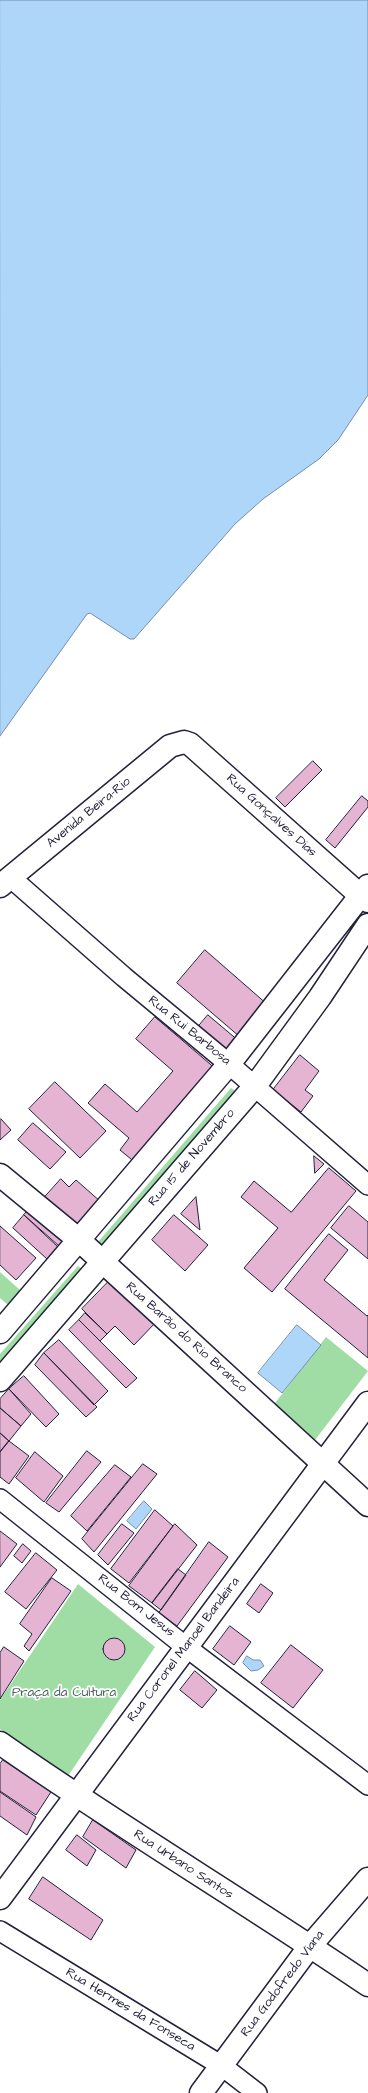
<!DOCTYPE html>
<html>
<head>
<meta charset="utf-8">
<style>
  body { margin:0 }
  canvas { display:block; background:#fff }
</style>
</head>
<body>
<canvas width="368" height="2093"></canvas>
<script>
const g = document.querySelector('canvas').getContext('2d');
g.lineJoin = 'round';
function paint(path, color) {
  g.fillStyle = color;
  g.fill(path, 'evenodd');
}
function strokePath(path, color, width, dash) {
  g.strokeStyle = color;
  g.lineWidth = width;
  g.lineCap = dash ? 'butt' : 'round';
  g.setLineDash(dash || []);
  g.stroke(path);
}
function label(font, color, halo, rows, align = 'center') {
  g.font = font + ' "Architects Daughter",sans-serif';
  g.lineWidth = 3.5;
  g.setLineDash([]);
  g.textBaseline = 'middle';
  g.strokeStyle = halo;
  g.fillStyle = color;
  for (const [text, x, y, turn = 0] of rows) {
    g.save();
    g.translate(x, y);
    g.rotate((+turn || 0) * Math.PI / 180);
    g.textAlign = isNaN(turn) ? turn : align;
    if (halo) g.strokeText(text, 0, 0);
    g.fillText(text, 0, 0);
    g.restore();
  }
}
paint(new Path2D(`
  M231,1088l9,6 -138,152 -4,-4z
  M78,1266l6,5 -84,93v-10z
  M0,1272l21,19 -12,15 -9,-8z
  M326,1337l42,34 -53,69 -43,-33z
  M78,1584l77,63 -87,129 -68,-47v-29z`), '#a0dda5');
const water = new Path2D(`
  M0,0h368v395l-30,45 -19,19 -56,40 -28,25 -101,115h-4l-40,-26 -3,1 -87,122z
  M297,1325l24,20 -39,48 -24,-20z
  M144,1501l8,8 -16,20 -9,-8z
  M247,1656l6,4h7l4,6 -6,4 -7,1 -8,-8z`);
paint(water, '#aed6f9');
strokePath(water, '#768ead', 1);
const building = new Path2D(`
  M313,761l9,9 -37,37 -9,-9z
  M362,796l6,5v6l-33,41 -9,-8z
  M205,950l63,55 -28,32 -63,-54z
  M208,1015l32,27 -10,12 -32,-27z
  M155,1017l62,53 -80,94 -17,-14 9,-12 -41,-35 17,-19 32,28 36,-41 -37,-32z
  M300,1055l19,16 -14,19 8,6 -12,16 -28,-22z
  M55,1082l51,49 -26,27 -51,-49z
  M1,1119l10,11 -11,10v-20z
  M33,1123l33,29 -16,17 -32,-29z
  M314,1156l10,8 -9,9z
  M329,1168l27,23 -84,101 -28,-24 34,-40 -37,-31 13,-16 37,31z
  M61,1179l8,8 7,-7 25,22 -23,27 -34,-31z
  M196,1197l4,33 -19,-16z
  M33,1204l33,36 -7,8 -35,-33z
  M349,1206l19,16v37l-37,-31z
  M24,1215l35,31 -12,13 -34,-31z
  M174,1215l34,30 -23,26 -33,-31z
  M0,1226l36,32 -20,22 -16,-15z
  M329,1234l19,16 -24,30 43,36 1,-1v43l-83,-69z
  M113,1277l44,44 -23,24 -19,-19 -8,8 -25,-25z
  M85,1313l22,21 -7,7 -21,-21z
  M79,1320l58,58 -11,10 -57,-58z
  M59,1340l49,51 -14,14 -50,-52z
  M44,1353l53,54 -11,10 -51,-52z
  M24,1376l35,38 -13,13 -37,-38z
  M9,1389l22,25 -10,12 -21,-18v-9z
  M0,1408l21,18 -12,15 -9,-8z
  M0,1433l9,8 -9,11z
  M9,1441l20,15 -20,28 -9,-7v-25z
  M87,1451l14,11 -42,50 -13,-9z
  M35,1452l28,24 -19,26 -28,-24z
  M143,1464l14,10 -63,78 -12,-13z
  M115,1465l16,12 -44,54 -16,-15z
  M155,1510l18,16 -44,57 -18,-14z
  M122,1524l12,9 -26,32 -10,-10z
  M175,1524l22,21 -45,58 -23,-17z
  M0,1531l17,13 -17,23z
  M209,1542l19,15 -51,69 -18,-13z
  M23,1544l8,7 -9,12 -8,-7z
  M36,1553l21,17 -31,39 -21,-17z
  M178,1569l8,6 -25,35 -9,-7z
  M52,1578l19,13 -42,60 -5,-5 8,-12 -12,-10z
  M261,1584l12,9 -14,20 -12,-9z
  M230,1626l21,16 -17,23 -21,-16z
  M103 1649a11 11 0 1 1 22 0a11 11 0 1 1-22 0Z
  M291,1645l32,25 -30,38 -32,-25z
  M4,1647l20,14 -24,38v-46z
  M195,1671l22,19 -15,18 -22,-18z
  M3,1760l48,32 -15,23 -36,-24v-27z
  M0,1792l36,25 -9,18 -27,-19z
  M93,1820l43,30 -10,18 -43,-31z
  M77,1835l19,15 -9,16 -21,-16z
  M43,1877l60,43 -12,20 -62,-41z`);
paint(building, '#e6b4d3');
strokePath(building, '#22223b', 1);
const minor = new Path2D(`
  M10,877l114,100 105,87 139,121
  M0,1499l186,148 182,138
  M0,1931l222,135 35,27`);
const tertiary = new Path2D(`
  M0,886l170,-140 14,-4 6,2 171,152 7,5
  M0,1175l79,65 289,265
  M0,1743c120,84 246,159 368,242`);
const secondary = new Path2D(`
  M0,1332l229,-268 139,-178
  M0,1380l255,-294 65,-89 48,-72
  M201,2093l109,-147 58,-67`);
const primary = new Path2D(`
  M0,1898l368,-495`);
strokePath(minor, '#22223b', 22);
strokePath(tertiary, '#22223b', 25);
strokePath(secondary, '#22223b', 25);
strokePath(primary, '#22223b', 25);
strokePath(minor, '#fff', 19);
strokePath(tertiary, '#fff', 22);
strokePath(secondary, '#fff', 22);
strokePath(primary, '#fff', 22);
label('13px', '#22223b', '#fff', [
  ["Avenida Beira-Rio",89,813,-39],
  ["Rua Gonçalves Dias",271,816,42],
  ["Rua Rui Barbosa",189,1031,39],
  ["Rua 15 de Novembro",192,1158,-49],
  ["Rua Barão do Rio Branco",186,1338,42],
  ["Rua Bom Jesus",136,1606,38],
  ["Rua Coronel Manoel Bandeira",184,1650,-53],
  ["Rua Urbano Santos",183,1865,33],
  ["Rua Godofredo Viana",283,1984,-53],
  ["Rua Hermes da Fonseca",130,2010,31]
]);
label('13px', '#485a5b', '#fff', [
  ["Praça da Cultura",64,1693]
]);
</script>
</body>
</html>
